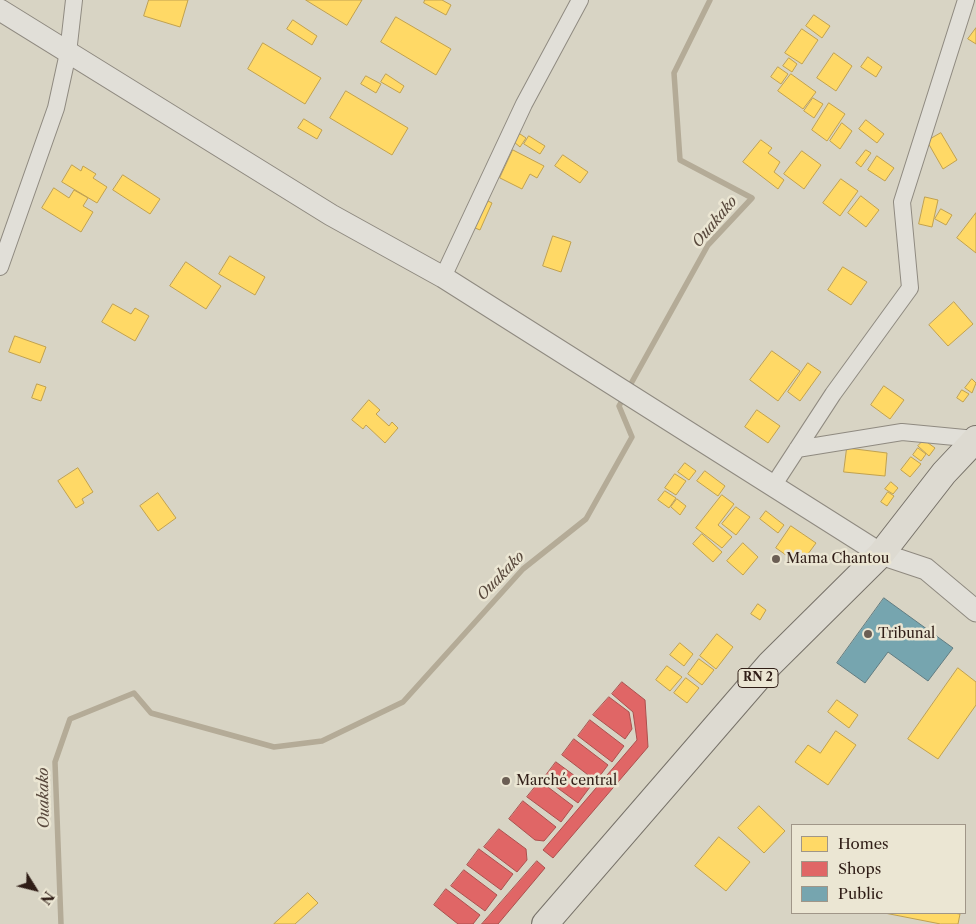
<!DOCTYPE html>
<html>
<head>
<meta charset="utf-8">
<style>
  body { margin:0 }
  #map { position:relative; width:976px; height:924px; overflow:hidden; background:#d8d4c4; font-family:"Libre Caslon Text",serif }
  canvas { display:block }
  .legend { position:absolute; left:791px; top:824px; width:175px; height:90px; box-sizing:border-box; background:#ebe6d3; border:1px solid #a09688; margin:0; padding:6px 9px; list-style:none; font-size:15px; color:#301e17 }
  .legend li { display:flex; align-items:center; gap:10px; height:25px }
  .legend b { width:25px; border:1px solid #a09688 }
  .north { position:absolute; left:10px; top:864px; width:50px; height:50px; -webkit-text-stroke:4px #ebe6d3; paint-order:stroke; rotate:126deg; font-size:14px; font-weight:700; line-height:20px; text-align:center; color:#301e17 }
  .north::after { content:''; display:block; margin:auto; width:18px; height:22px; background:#301e17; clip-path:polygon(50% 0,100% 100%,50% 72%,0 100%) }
</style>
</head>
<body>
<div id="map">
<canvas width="976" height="924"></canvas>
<ul class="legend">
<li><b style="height:14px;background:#ffd966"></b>Homes</li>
<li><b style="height:14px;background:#e06666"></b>Shops</li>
<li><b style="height:14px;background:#76a5af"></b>Public</li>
</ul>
<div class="north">N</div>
</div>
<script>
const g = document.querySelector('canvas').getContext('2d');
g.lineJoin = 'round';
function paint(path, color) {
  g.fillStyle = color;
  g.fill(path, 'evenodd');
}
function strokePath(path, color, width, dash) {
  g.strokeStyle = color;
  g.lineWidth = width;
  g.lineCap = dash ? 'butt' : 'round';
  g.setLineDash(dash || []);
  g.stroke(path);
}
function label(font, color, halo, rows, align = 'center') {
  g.font = font + ' "Libre Caslon Text",serif';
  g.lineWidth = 5;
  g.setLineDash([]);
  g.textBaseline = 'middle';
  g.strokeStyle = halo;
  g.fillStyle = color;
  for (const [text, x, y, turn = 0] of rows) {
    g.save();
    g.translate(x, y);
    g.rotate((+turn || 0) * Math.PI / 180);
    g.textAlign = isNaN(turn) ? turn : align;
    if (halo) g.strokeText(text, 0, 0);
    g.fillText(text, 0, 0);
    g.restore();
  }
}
const homes = new Path2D(`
  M149,0h39l-8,27 -36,-11z
  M306,0h56l-15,25z
  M425,0h17l9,5 -5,10 -22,-12z
  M814,15l16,11 -8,12 -16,-12z
  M396,17l55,32 -15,26 -55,-33z
  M293,20l24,16 -5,9 -25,-16z
  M976,28v16l-8,-5z
  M802,29l16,11 -16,24 -17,-11z
  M263,43l58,35 -16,26 -57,-35z
  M834,53l18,13 -16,25 -19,-13z
  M868,57l14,10 -6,10 -15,-10z
  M789,58l8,6 -5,8 -9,-6z
  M778,67l10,7 -7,10 -10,-7z
  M386,74l18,12 -4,7 -19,-11z
  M791,74l25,18 -13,17 -25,-18z
  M366,76l15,8 -5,9 -15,-9z
  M346,91l62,37 -16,27 -62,-37z
  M813,98l10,6 -9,14 -10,-7z
  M829,103l16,11 -18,27 -15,-11z
  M304,119l18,11 -5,9 -19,-11z
  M866,120l18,14 -7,9 -18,-14z
  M842,123l10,8 -12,18 -10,-8z
  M941,133l16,27 -14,9 -16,-28z
  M520,134l6,4 -6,9 -6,-5z
  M529,136l16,10 -5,8 -16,-10z
  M761,140l11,8 -4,5 12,9 -6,10 10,8 -6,9 -35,-27z
  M513,150l31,16 -7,12 -7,-4 -8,15 -22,-11z
  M866,150l5,3 -10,14 -5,-4z
  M802,151l19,14 -17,24 -20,-15z
  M563,155l25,17 -8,11 -25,-17z
  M877,156l17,12 -9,13 -17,-11z
  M72,165l9,6 2,-5 13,8 -3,4 14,9 -10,16 -35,-21z
  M123,175l37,24 -10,15 -37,-24z
  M841,179l17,12 -18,25 -17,-13z
  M54,188l15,10 5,-8 14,8 -5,8 10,6 -12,20 -39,-24z
  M861,196l18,14 -13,17 -18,-14z
  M925,197l13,3 -6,27 -13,-3z
  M482,198l10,5 -12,27 -10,-4z
  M941,209l11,6 -6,10 -11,-6z
  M976,213v40l-19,-15z
  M553,236l18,6 -10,30 -18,-6z
  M230,256l35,21 -10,18 -36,-21z
  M186,262l35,24 -15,23 -36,-23z
  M843,267l24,15 -16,23 -23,-15z
  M954,302l19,22 -25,22 -19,-21z
  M113,304l18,10 4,-6 14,8 -14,25 -33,-19z
  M15,336l31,11 -6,16 -31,-11z
  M772,351l28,20 -22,30 -28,-21z
  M808,363l13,9 -21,29 -12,-9z
  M972,379l4,4 -4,10 -7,-5z
  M37,384l9,3 -5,14 -9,-3z
  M884,386l20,14 -14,19 -19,-14z
  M962,390l7,4 -6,8 -6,-4z
  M369,400l11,10 -4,4 13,12 3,-4 6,6 -13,15 -19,-18 -3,4 -11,-9z
  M757,410l23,16 -12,17 -23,-16z
  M924,440l11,8 -6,8 -11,-10z
  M847,448l40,5 -2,23 -41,-4z
  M918,448l8,6 -5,7 -8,-6z
  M911,457l10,7 -11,13 -9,-7z
  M685,463l11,8 -7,9 -11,-8z
  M78,468l15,24 -11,7 2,4 -8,5 -18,-27z
  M705,471l20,15 -7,10 -21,-15z
  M675,474l11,7 -10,14 -11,-7z
  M891,482l7,6 -5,6 -8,-5z
  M665,491l11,7 -7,10 -11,-8z
  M888,492l6,4 -7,10 -6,-4z
  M158,493l18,25 -18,13 -18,-25z
  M722,495l12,9 -16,21 14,12 -10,11 -26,-20z
  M677,499l9,7 -6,9 -9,-8z
  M736,507l14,10 -14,18 -14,-11z
  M766,511l18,14 -6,8 -18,-14z
  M791,526l25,17 -16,22 -24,-17z
  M702,534l20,18 -9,10 -20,-18z
  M743,543l15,14 -15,18 -16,-14z
  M758,604l8,6 -6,10 -9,-6z
  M717,634l16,13 -17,22 -16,-13z
  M680,643l13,11 -9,12 -14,-11z
  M699,659l15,11 -12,15 -14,-11z
  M667,666l15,11 -12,14 -14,-11z
  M958,668l18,14v23l-38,54 -30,-20z
  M686,678l13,10 -12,15 -13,-10z
  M837,700l21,15 -9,13 -21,-16z
  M836,731l20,14 -28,40 -33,-23 13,-17 12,8z
  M759,806l26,25 -21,22 -26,-25z
  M719,837l31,25 -24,29 -31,-25z
  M308,893l10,10 -23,21h-21z
  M885,913h68l7,1 -2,10h-17z`);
paint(homes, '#ffd966');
strokePath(homes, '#c1a14e', 1);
const shops = new Path2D(`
  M622,682l23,18 3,47 -95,111 -10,-8 94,-110 -4,-28 -21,-18z
  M609,697l20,15 3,17 -7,10 -32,-24z
  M590,720l34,26 -12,16 -34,-26z
  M574,739l34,26 -12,16 -34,-26z
  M556,762l34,25 -12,16 -34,-25z
  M540,781l33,25 -12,16 -34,-25z
  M523,801l33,26 -12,14 -9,-1 -26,-21z
  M499,829l27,20 1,11 -10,12 -33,-25z
  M479,849l34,25 -12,16 -34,-25z
  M537,861l8,7 -47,56h-16z
  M464,870l33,25 -12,16 -34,-25z
  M446,889l34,26 -7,9h-15l-24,-19z`);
paint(shops, '#e06666');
strokePath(shops, '#ab504e', 1);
const public = new Path2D(`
  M884,598l69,50 -25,33 -40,-29 -23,31 -28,-20z`);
paint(public, '#76a5af');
strokePath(public, '#617c81', 1);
strokePath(new Path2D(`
  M628,389l80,-144 44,-47 -72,-38 -6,-87 36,-73
  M61,924l-6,-162 15,-43 64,-26 17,20 123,34 48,-6 81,-39 120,-133 63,-50 46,-82 -13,-31 5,-9`), '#b4ab97', 5.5);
const minor = new Path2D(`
  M0,267l56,-159 12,-55 6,-53
  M443,277l81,-173 56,-104
  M797,449l105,-17 74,7
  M773,486l60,-92 77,-106 -8,-86 64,-202`);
const tertiary = new Path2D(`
  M0,10l331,205 112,62 438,277 45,15 50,42`);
const primary = new Path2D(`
  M545,924l225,-260 111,-110 63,-81 32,-34`);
strokePath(minor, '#8f8a80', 18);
strokePath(tertiary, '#8f8a80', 23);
strokePath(primary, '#777269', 28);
strokePath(minor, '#e1dfd8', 16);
strokePath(tertiary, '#e1dfd8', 21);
strokePath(primary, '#dddad1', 26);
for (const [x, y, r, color] of [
  [776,559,5,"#6b5e54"],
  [868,634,5,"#6b5e54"],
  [506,781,5,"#6b5e54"]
]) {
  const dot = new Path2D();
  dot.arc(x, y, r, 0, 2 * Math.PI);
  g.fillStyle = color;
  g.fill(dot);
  strokePath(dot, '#ebe6d3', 2);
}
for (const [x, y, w] of [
  [758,678,40]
]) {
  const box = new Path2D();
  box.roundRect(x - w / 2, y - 9.5, w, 19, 4);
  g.fillStyle = '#ebe6d3';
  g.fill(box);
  strokePath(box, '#301e17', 1);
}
label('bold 12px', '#301e17', null, [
  ["RN 2",758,678]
]);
label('14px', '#301e17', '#ebe6d3', [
  ["Mama Chantou",786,559],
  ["Tribunal",878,634],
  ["Marché central",516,781]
], 'left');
label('italic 15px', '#59493d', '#ebe6d3', [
  ["Ouakako",715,222,-50],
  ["Ouakako",501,576,-46],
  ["Ouakako",44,798,-91]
]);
</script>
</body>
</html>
